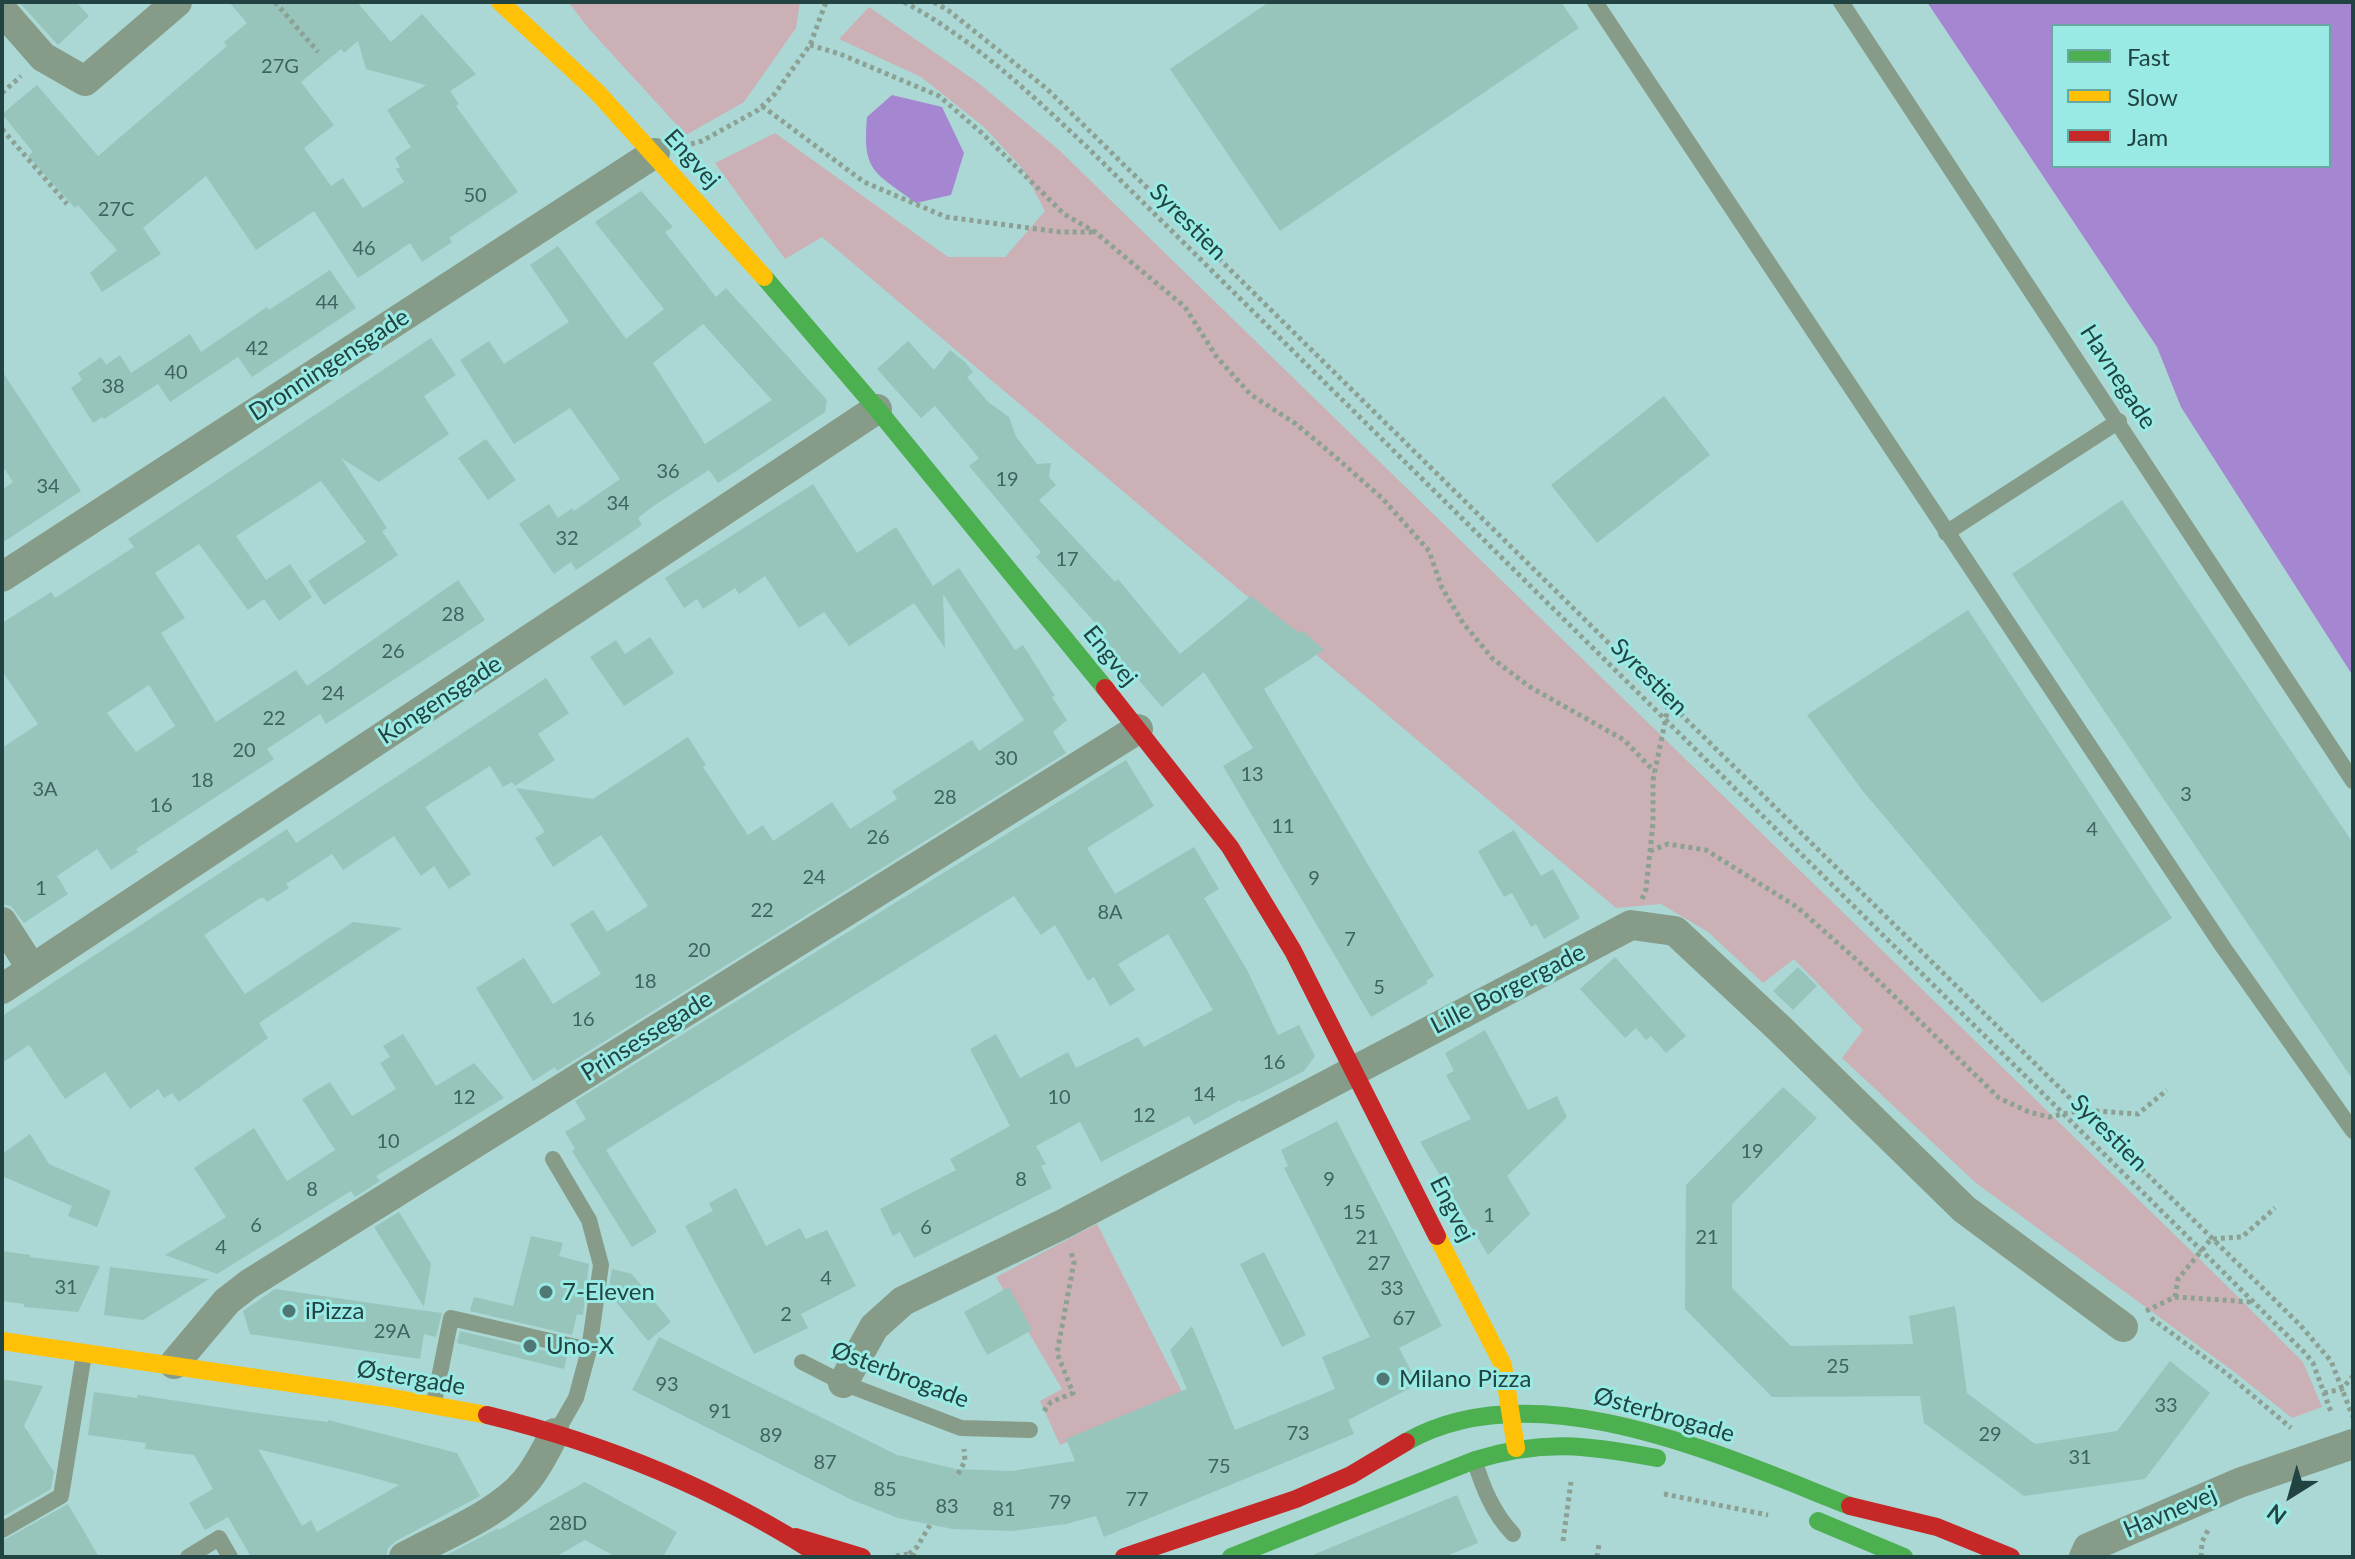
<!DOCTYPE html>
<html>
<head>
<meta charset="utf-8">
<style>
  body { margin:0 }
  #map { position:relative; width:2355px; height:1559px; overflow:hidden; background:#abd8d5; font-family:Lato,sans-serif }
  canvas { display:block }
  .frame { position:absolute; inset:0; border:4px solid #214341; pointer-events:none }
  .legend { position:absolute; left:2051px; top:24px; width:280px; height:144px; box-sizing:border-box; background:#99eae4; border:2px solid #69a7a3; margin:0; padding:10px 14px; list-style:none; font-size:24px; color:#214341 }
  .legend li { display:flex; align-items:center; gap:16px; height:40px }
  .legend b { width:40px; border:2px solid #69a7a3 }
  .north { position:absolute; left:2251px; top:1455px; width:80px; height:80px; -webkit-text-stroke:6px #99eae4; paint-order:stroke; rotate:217deg; font-size:22px; font-weight:700; line-height:32px; text-align:center; color:#214341 }
  .north::after { content:''; display:block; margin:auto; width:28px; height:36px; background:#214341; clip-path:polygon(50% 0,100% 100%,50% 72%,0 100%) }
</style>
</head>
<body>
<div id="map">
<canvas width="2355" height="1559"></canvas>
<div class="frame"></div>
<ul class="legend">
<li><b style="height:10px;background:#4caf50"></b>Fast</li>
<li><b style="height:10px;background:#ffc107"></b>Slow</li>
<li><b style="height:10px;background:#c62828"></b>Jam</li>
</ul>
<div class="north">N</div>
</div>
<script>
const g = document.querySelector('canvas').getContext('2d');
g.lineJoin = 'round';
function paint(path, color) {
  g.fillStyle = color;
  g.fill(path, 'evenodd');
}
function strokePath(path, color, width, dash) {
  g.strokeStyle = color;
  g.lineWidth = width;
  g.lineCap = dash ? 'butt' : 'round';
  g.setLineDash(dash || []);
  g.stroke(path);
}
function label(font, color, halo, rows, align = 'center') {
  g.font = font + ' Lato,sans-serif';
  g.lineWidth = 6;
  g.setLineDash([]);
  g.textBaseline = 'middle';
  g.strokeStyle = halo;
  g.fillStyle = color;
  for (const [text, x, y, turn = 0] of rows) {
    g.save();
    g.translate(x, y);
    g.rotate((+turn || 0) * Math.PI / 180);
    g.textAlign = isNaN(turn) ? turn : align;
    if (halo) g.strokeText(text, 0, 0);
    g.fillText(text, 0, 0);
    g.restore();
  }
}
paint(new Path2D(`
  M568,2h232l-4,26 -52,74 -58,33 -96,-105z
  M869,7l108,75 82,68 1159,1127 85,85 19,45 -30,11 -55,-44 -261,-191 -134,-125 21,-28 -69,-71 -31,24 -55,-51 -47,-28 -45,4 -794,-671 -37,22 -70,-96 60,-30 173,124h57l40,-46 -22,-42 -39,-42 -63,-50 -82,-38z
  M1097,1224l85,168 -122,53 -20,-44 22,-12 -66,-112z`), '#cbb0b6');
paint(new Path2D(`
  M1927,2h426v674l-172,-269 -24,-60zM2053,26h276v140h-276z
  M892,95l50,12 22,46 -13,42 -35,8c-41,-31 -54,-30 -49,-86z`), '#a586d0');
paint(new Path2D(`
  M19,2h57l13,14 -31,29z
  M229,2h128l34,40 31,-28 54,60 -26,17 9,13 -3,2 62,86 -69,46 3,4 -30,20 -12,-19 -52,35 -44,-67 -58,39 -50,-74 -63,52 18,26 -59,38 -12,-19 27,-23 -39,-45 -3,3 -47,-52 5,-4 -31,-38 35,-29 61,71 129,-110 -3,-4 23,-19zM358,41l8,28 60,16 -39,25 24,37 -16,11 5,9 -4,2 8,13 -41,26 -20,-30 -12,8 -27,-38 30,-23 -33,-43 40,-33 3,4z
  M1269,2h292l18,26 -299,203 -110,-162z
  M641,191l32,36 -8,5 51,65 10,-9 101,112 -2,12 -107,71 -9,-13 -57,37 -14,11 4,7 -66,45 -5,-8 -17,12 -35,-50 30,-20 9,14 14,-10 2,3 46,-32 -50,-71 -56,36 -54,-84 29,-19 15,23 65,-42 -39,-57 28,-19 68,93 38,-30 -69,-87zM703,324l69,76 -67,44 -52,-81z
  M330,270l26,38 -104,69 -14,-20 -68,45 -12,-18 -54,35 -2,-2 -9,6 -22,-35 11,-8 -4,-7 23,-16 5,8 14,-10 11,18 59,-39 11,18 66,-45 2,3z
  M431,338l25,37 -32,21 25,38 -70,48 -38,-24 46,70 -5,3 16,24 -74,50 -16,-24 58,-39 -45,-61 -85,55 30,44 24,-16 22,33 -33,24 -15,-22 -16,11 -49,-66 -44,29 30,45 -24,15 55,89 80,-52 11,16 151,-106 27,40 -159,104 -6,-10 -53,35 7,10 -138,90 2,3 -27,18 -14,-21 -40,27 11,18 -44,29 -13,-17 -9,-2v-156l36,-24 -36,-53v-48l49,-31 4,6 79,-51 -6,-8zM149,685l26,41 -39,26 -29,-39z
  M908,341l26,29 16,-20 15,12 8,10 -6,5 21,25 21,15 7,20 21,27 14,-1 -2,14 7,8 -17,15 76,82 3,-3 62,75 71,-58 48,37 4,-2 21,19 -60,39 170,287 -8,5 2,2 -57,34 -148,-251 30,-18 -49,-76 -42,35 -69,-80 3,-3 -60,-67 5,-5 -72,-86 10,-8 -44,-52 -14,12 -44,-49z
  M2,371l79,120 -79,52v-53l11,-8 -11,-17z
  M1664,396l46,59 -113,88 -46,-58z
  M486,439l30,41 -28,20 -30,-42z
  M813,484l44,69 39,-26 37,59 26,-18 56,82 8,-5 32,51 -3,1 15,23 -14,12 13,21 -509,318 -2,-4 -22,14 -57,-93 48,-30 29,46 48,-30 -31,-50 23,-14 14,22 41,-26 -47,-71 -48,32 -18,-29 10,-6 -29,-44 77,11 95,-62 18,28 -3,2 45,68 15,-10 10,16 59,-39 18,27 47,-30 -5,-8 80,-51 7,11 45,-31 -81,-126 2,54 -31,-45 -65,43 -25,-34 -25,16 -34,-52 -26,18 -4,-6 -32,21 -6,-10 -13,9 -19,-30z
  M2122,500l231,343v237l-341,-506z
  M1968,610l204,308 -130,85 -180,-213 -55,-75z
  M650,637l24,36 -50,33 -34,-49 26,-17 9,14z
  M546,678l23,35 -31,21 17,26 -40,26 -3,-4 -9,5 -13,-21 -65,41 46,67 -22,15 -15,-23 -13,10 -27,-40 -51,34 -11,-16 -46,30 3,4 -22,14 -3,-4h-4l-56,37 41,59 108,-72 49,6 -143,95 9,15 -89,64 -7,-9 -8,5 -6,-9 -28,20 -25,-37 -40,27 -36,-54 -27,18v-47l285,-187 9,14z
  M1126,760l28,46 -67,42 28,46 79,-47 25,42 -15,9 43,72 31,65 21,-10 16,31 -11,15 -45,23 -18,8 -1,-2 -46,25 -5,-9 -88,46 -21,-40 -44,24 10,18 -5,2 11,22 -138,70 -14,-26 -7,4 -13,-27 76,-39 -6,-11 60,-33 -40,-77 26,-15 24,44 48,-26 8,16 62,-31 6,10 69,-37 -45,-76 -50,30 17,26 -25,16 -16,-29 -6,4 -33,-56 -14,10 -27,-39 -408,254 51,82 -25,15 -60,-96 3,-2 -10,-17 21,-13 -11,-18z
  M1514,830l27,46 12,-7 27,49 -36,21 -8,-15 -5,3 -19,-34 -8,4 -26,-46z
  M1615,957l71,79 -20,17 -15,-17 -5,4 -10,-12 -11,10 -45,-49z
  M1798,967l19,19 -24,24 -20,-19z
  M1485,1030l43,80 29,-14 10,21 -60,59 23,38 -42,41 -68,-113 51,-23 -25,-44 8,-4 -9,-18z
  M403,1034l33,52 38,-23 30,35 -128,78 4,5 -25,16 -4,-6 -134,83 -52,-19 61,-38 -32,-49 60,-40 33,53 48,-31 -33,-51 28,-17 22,34 44,-27 -16,-26 10,-6 -7,-11z
  M1783,1087l34,31 -85,86v84l59,58 122,-2 -4,-28 46,-10 12,87 68,51 82,-13 53,-70 40,32 -65,86 -121,17 -100,-73 -4,-27 -148,1 -87,-88 1,-124z
  M1337,1121l105,205 -43,22 19,36 -70,36 6,14 -250,103 -8,-21 -30,8 -54,7 -59,-2 -55,-11 -48,-19 -218,-109 27,-53 238,118 59,14 56,2 63,-10 -9,-22 121,-50 -17,-39 22,-24 43,104 100,-41 -13,-32 48,-20 -86,-169 4,-2 -7,-16z
  M30,1134l19,30 62,27 -14,36 -29,-11 4,-10 -70,-30v-22z
  M736,1188l30,58 34,-18 6,11 21,-9 29,56 -55,28 7,14 -54,26 -69,-128 28,-15 -4,-8z
  M399,1212l32,52 -7,43 -50,-80z
  M531,1236l32,7 -4,13 30,8 -6,51 -6,-1 -5,21 -102,-24 4,-14 39,9z
  M2,1251l28,4v2l70,9 -22,46 -54,-5v-3l-22,-3z
  M1264,1252l42,83 -24,12 -42,-83z
  M110,1267l25,3 74,9 -66,41 -39,-5z
  M612,1269l20,5 39,48 -23,19 -40,-49z
  M1009,1287l23,43 -45,25 -23,-43z
  M275,1289l137,20 30,4 -6,24 -12,-3 -4,25 -170,-25 -7,-23z
  M460,1331l107,25 -3,13 -107,-26z
  M2,1379l41,7 -19,40 30,46 -3,17 -49,28z
  M94,1392l43,6 1,-3 126,19 64,8v-2l129,33 23,43 -84,45 -8,7 -2,9h-135l-23,-40 -23,13 -16,-27 24,-14 -19,-34 -49,-6 1,-6 -58,-8zM258,1449l98,24 43,12 -82,47 -6,-12 -9,6z
  M585,1482l92,50 -14,25h-47l-31,-17 -30,17h-112l55,-29 1,2z
  M1457,1495l21,48 -34,14h-136z
  M68,1504l31,53h-97v-16z`), '#97c4bb');
strokePath(new Path2D(`
  M275,2l43,50
  M904,2c69,37 127,92 183,145l1218,1206 8,10 18,49
  M934,2l15,9 98,78 1253,1236 31,36 22,56
  M810,45l30,9 99,42 44,38 81,80 31,18 90,75 31,49 34,38 46,30 43,36 44,39 46,52 13,37 21,35 30,36 37,28 94,53 31,32
  M2,93l19,-17
  M762,106l102,76 82,35 114,15h34
  M2,129l65,75
  M691,144l11,-3 56,-31 15,-14 37,-51 16,-43
  M1650,851l18,-7 38,6 91,57 63,56 139,135 30,14 20,5 33,-7 56,4 29,-24
  M1642,899l4,-10 7,-66v-43l16,-77
  M2175,1297l3,-18 33,-40 31,-2 33,-29
  M2146,1311l29,-14 77,5
  M2151,1318l75,55 65,55
  M2324,1393l18,-4 11,-13
  M1044,1411l7,-9 22,-9 -16,-40 17,-91 -3,-10
  M958,1474l7,-13 -1,-12
  M1664,1494l104,21
  M1563,1541l8,-59
  M909,1554l8,-7 13,-22
  M896,1556l13,-2 9,3
  M1597,1557l2,-13
  M2201,1557l1,-15 7,-14`), '#8ca194', 5, [4, 4]);
strokePath(new Path2D(`
  M1595,2l628,945 130,184
  M1841,2l512,779
  M1946,533l173,-112
  M553,1159l36,61 12,45 -12,85
  M802,1362l41,21 118,45 69,2
  M434,1403l17,-85 138,32 -13,48 -19,33
  M1475,1462c8,26 18,51 38,72
  M2,1530l59,-34 23,-142
  M188,1557l31,-19 11,19`), '#869c89', 16);
strokePath(new Path2D(`
  M2,10l41,47 42,24 92,-79
  M2,577l653,-424
  M2,922l30,47
  M2,989l875,-580
  M174,1364l53,-63 22,-17 889,-555
  M843,1383l31,-56 29,-26 160,-77 568,-299 44,6 105,98 184,180 159,118
  M404,1557c38,-21 95,-43 122,-76 12,-14 20,-32 29,-48
  M2084,1557l4,-9 151,-65 114,-39`), '#869c89', 30);
strokePath(new Path2D(`
  M764,277l113,132 228,279
  M1406,1442c129,-74 319,15 444,64
  M1818,1521l86,36
  M1231,1557l244,-97c68,-21 113,-15 182,-2`), '#4caf50', 18);
strokePath(new Path2D(`
  M500,2l97,90 167,185
  M1437,1236l66,129 13,83
  M2,1341l385,56 100,18`), '#ffc107', 18);
strokePath(new Path2D(`
  M1105,688l125,159 63,104 144,285
  M487,1415c120,29 232,75 335,142
  M1850,1506l87,21 74,30
  M796,1537l66,20
  M1124,1557l172,-58 55,-24 55,-33`), '#c62828', 18);
for (const [x, y, r, color] of [
  [546,1292,8,"#517775"],
  [289,1311,8,"#517775"],
  [530,1346,8,"#517775"],
  [1383,1379,8,"#517775"]
]) {
  const dot = new Path2D();
  dot.arc(x, y, r, 0, 2 * Math.PI);
  g.fillStyle = color;
  g.fill(dot);
  strokePath(dot, '#99eae4', 3);
}
label('20px', '#3e6360', null, [
  ["27G",280,67],
  ["50",475,196],
  ["27C",116,210],
  ["46",364,249],
  ["44",327,303],
  ["42",257,349],
  ["40",176,373],
  ["38",113,387],
  ["36",668,472],
  ["19",1007,480],
  ["34",48,487],
  ["34",618,504],
  ["32",567,539],
  ["17",1067,560],
  ["28",453,615],
  ["26",393,652],
  ["24",333,694],
  ["22",274,719],
  ["20",244,751],
  ["30",1006,759],
  ["13",1252,775],
  ["18",202,781],
  ["3A",45,790],
  ["3",2186,795],
  ["28",945,798],
  ["16",161,806],
  ["11",1283,827],
  ["4",2092,830],
  ["26",878,838],
  ["24",814,878],
  ["9",1314,879],
  ["1",41,889],
  ["22",762,911],
  ["8A",1110,913],
  ["7",1350,940],
  ["20",699,951],
  ["18",645,982],
  ["5",1379,988],
  ["16",583,1020],
  ["16",1274,1063],
  ["14",1204,1095],
  ["12",464,1098],
  ["10",1059,1098],
  ["12",1144,1116],
  ["10",388,1142],
  ["19",1752,1152],
  ["8",1021,1180],
  ["9",1329,1180],
  ["8",312,1190],
  ["15",1354,1213],
  ["1",1489,1216],
  ["6",256,1226],
  ["6",926,1228],
  ["21",1367,1238],
  ["21",1707,1238],
  ["4",221,1248],
  ["27",1379,1264],
  ["4",826,1279],
  ["31",66,1288],
  ["33",1392,1289],
  ["2",786,1315],
  ["67",1404,1319],
  ["29A",392,1332],
  ["25",1838,1367],
  ["93",667,1385],
  ["33",2166,1406],
  ["91",720,1412],
  ["73",1298,1434],
  ["29",1990,1435],
  ["89",771,1436],
  ["31",2080,1458],
  ["87",825,1463],
  ["75",1219,1467],
  ["85",885,1490],
  ["77",1137,1500],
  ["79",1060,1503],
  ["83",947,1507],
  ["81",1004,1510],
  ["28D",568,1524]
]);
label('24px', '#214341', '#99eae4', [
  ["Engvej",692,159,48],
  ["Syrestien",1188,222,45],
  ["Dronningensgade",329,365,-33],
  ["Havnegade",2118,377,57],
  ["Engvej",1110,656,51],
  ["Syrestien",1649,677,45],
  ["Kongensgade",440,700,-33],
  ["Lille Borgergade",1508,989,-27],
  ["Prinsessegade",647,1036,-32],
  ["Syrestien",2109,1133,45],
  ["Engvej",1452,1209,63],
  ["Østerbrogade",900,1375,21],
  ["Østergade",411,1378,10],
  ["Østerbrogade",1664,1415,16],
  ["Havnevej",2170,1512,-23]
]);
label('24px', '#214341', '#99eae4', [
  ["7-Eleven",562,1292],
  ["iPizza",305,1311],
  ["Uno-X",546,1346],
  ["Milano Pizza",1399,1379]
], 'left');
</script>
</body>
</html>
